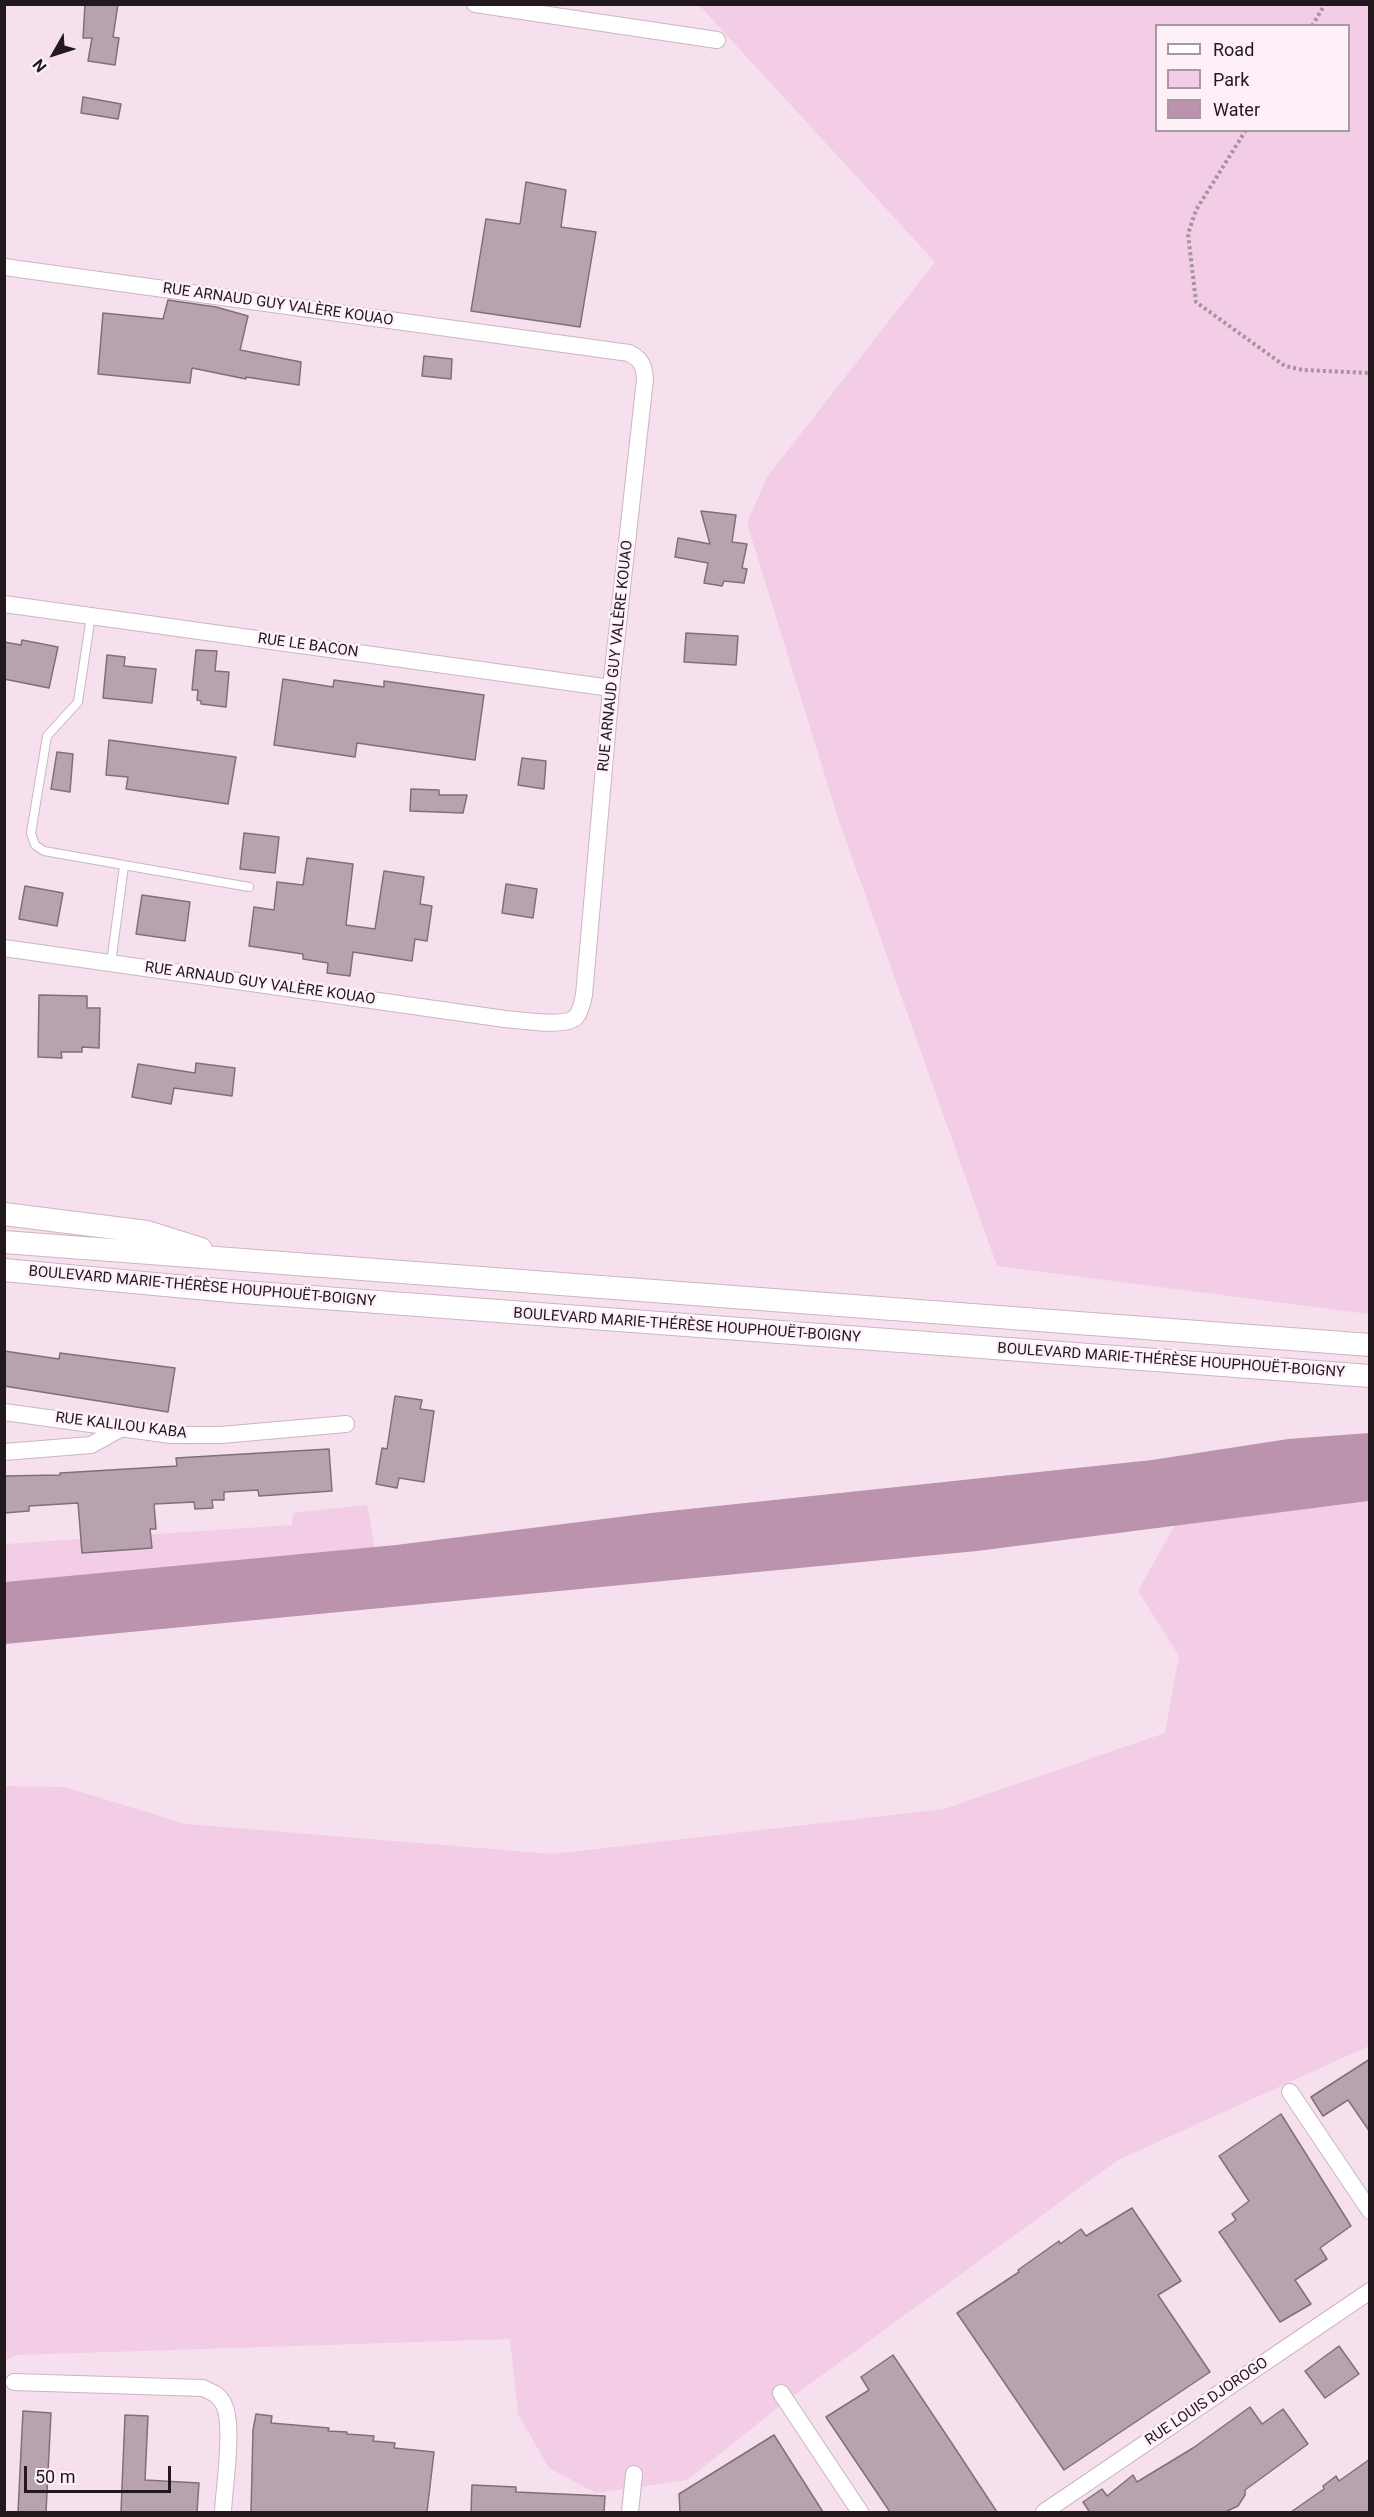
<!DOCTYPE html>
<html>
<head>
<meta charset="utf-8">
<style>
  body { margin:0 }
  #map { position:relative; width:1374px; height:2517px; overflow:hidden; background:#f6e0ee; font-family:Roboto,sans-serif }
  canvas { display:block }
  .frame { position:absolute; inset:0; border:6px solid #21191e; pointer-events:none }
  .legend { position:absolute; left:1155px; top:24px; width:195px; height:108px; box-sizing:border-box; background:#fef0f9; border:2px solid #a69aa1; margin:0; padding:8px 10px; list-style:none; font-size:18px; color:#21191e }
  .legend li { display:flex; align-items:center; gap:12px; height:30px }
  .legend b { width:30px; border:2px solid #a69aa1 }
  .north { position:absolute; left:24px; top:24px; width:60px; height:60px; -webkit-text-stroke:4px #fef0f9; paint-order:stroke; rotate:231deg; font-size:16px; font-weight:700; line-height:24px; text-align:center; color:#21191e }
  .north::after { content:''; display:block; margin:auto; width:21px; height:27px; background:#21191e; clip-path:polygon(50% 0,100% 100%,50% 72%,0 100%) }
  .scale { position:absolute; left:24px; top:2466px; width:147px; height:27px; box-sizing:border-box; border:3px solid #21191e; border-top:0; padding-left:8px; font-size:18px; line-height:21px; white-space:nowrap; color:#21191e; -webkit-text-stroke:4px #fef0f9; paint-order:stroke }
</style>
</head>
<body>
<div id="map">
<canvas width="1374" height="2517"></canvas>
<div class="frame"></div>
<ul class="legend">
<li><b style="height:8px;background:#fff"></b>Road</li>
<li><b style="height:16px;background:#f3cce5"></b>Park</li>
<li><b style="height:16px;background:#bb93ad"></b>Water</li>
</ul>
<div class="north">N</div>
<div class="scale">50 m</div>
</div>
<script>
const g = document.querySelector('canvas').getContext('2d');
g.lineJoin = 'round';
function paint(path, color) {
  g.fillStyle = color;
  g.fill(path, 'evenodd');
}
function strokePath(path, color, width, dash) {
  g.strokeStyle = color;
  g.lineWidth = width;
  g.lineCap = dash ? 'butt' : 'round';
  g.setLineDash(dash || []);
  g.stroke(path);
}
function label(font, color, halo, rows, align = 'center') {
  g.font = font + ' Roboto,sans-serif';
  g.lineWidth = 5;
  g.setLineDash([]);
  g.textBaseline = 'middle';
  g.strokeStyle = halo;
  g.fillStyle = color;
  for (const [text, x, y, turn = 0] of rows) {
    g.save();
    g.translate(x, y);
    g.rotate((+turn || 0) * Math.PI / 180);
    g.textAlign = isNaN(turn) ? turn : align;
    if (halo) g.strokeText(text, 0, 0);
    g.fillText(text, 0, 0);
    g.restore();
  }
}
paint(new Path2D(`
  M699,5h670v1309l-372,-48 -159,-448 -91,-295 20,-46 168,-215zM1156,26h192v104h-192z
  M1369,1501v545l-251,114 -337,245 -94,75 -91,13 -47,-25 -31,-54 -8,-75 -493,16 -12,5 -1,-574 60,1 122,37 367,30 391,-45 221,-76 14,-77 -41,-65 37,-66z
  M367,1505l14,74 -376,32v-67l287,-19 1,-12z`), '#f3cce5');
paint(new Path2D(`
  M1369,1433v68l-392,50 -972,93v-62l391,-37 255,-32 501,-53 136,-21z`), '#bb93ad');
const building = new Path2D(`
  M85,4h33l-5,33 6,1 -4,27 -27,-4 4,-23h-9z
  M83,97l38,7 -3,15 -37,-6z
  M526,182l40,8 -5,37 35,5 -16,95 -109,-16 15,-92 34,5z
  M168,300l48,7 32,9 -8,34 61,12 -2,23 -53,-8v2l-54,-11 -2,15 -92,-9 5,-61 60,6z
  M424,356l28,3 -1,20 -29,-3z
  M701,511l35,4 -4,27 15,2 -5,24 5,1 -3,14 -20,-2 -2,5 -18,-3 4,-20 -33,-6 3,-19 32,6z
  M686,633l52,3 -2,29 -52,-3z
  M22,640l36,7 -9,41 -45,-9v-37l17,3z
  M196,650l21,1 -2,20 14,1 -3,35 -25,-3v-3l-4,-1 1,-10h-6z
  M107,655l18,2 -1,9 32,3 -4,34 -49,-5z
  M283,679l50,8 1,-7 50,7v-6l100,14 -9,65 -118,-17 -2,14 -81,-12z
  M109,740l127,17 -8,47 -102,-15 2,-12 -22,-2z
  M57,752l16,2 -3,38 -19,-3z
  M522,758l24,3 -2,28 -26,-4z
  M411,789l28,1v5h28l-4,18 -53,-2z
  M244,833l35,4 -4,36 -35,-4z
  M307,858l46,6 -7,61 29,4 9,-58 40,6 -4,27 12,2 -5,35 -12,-2 -3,22 -59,-9 -3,24 -23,-3 1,-10 -25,-4v-5l-54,-8 5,-39 20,3 3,-28 26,3z
  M506,884l31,5 -4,29 -31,-5z
  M25,886l38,7 -6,33 -38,-7z
  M142,895l48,7 -5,39 -49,-7z
  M39,995l48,1v12h13l-1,40 -17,-1v5h-21l1,6 -24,-1z
  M196,1063l39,5 -3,28 -58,-8 -3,16 -39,-7 6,-33 57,9z
  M4,1351l55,8 1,-6 115,15 -7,44 -164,-26z
  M395,1396l27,4 -2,9 14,2 -10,71 -25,-4 -2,10 -21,-4 6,-36 5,1z
  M329,1449l3,42 -73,5 -1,-6 -34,2v8h-12l1,8 -18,1 -1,-7 -40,2 2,25h-6l2,19 -70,5 -4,-50 -49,3v5l-25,2v-37l56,-1v-2l117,-7 -1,-8z
  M1370,2059v73l-22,-32 -25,16 -12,-19z
  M1281,2114l70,112 -31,22 7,11 -32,21 16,24 -31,18 -61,-90 17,-12 -4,-6 17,-13 -30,-45z
  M1132,2208l49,73 -23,14 52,77 -146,98 -107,-157 62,-41 -1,-2 41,-29 1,3 21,-15 5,7z
  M1339,2346l20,28 -34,24 -20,-27z
  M893,2355l58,87 46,70h-107l-64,-95 43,-27 -8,-13z
  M1250,2407l12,17 21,-15 25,35 -63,46v5l-7,11 -13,6h-139l3,-1 -6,-9 19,-13 5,7 26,-21 4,7 56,-34z
  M23,2411l28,2 -5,99h-28z
  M256,2414l16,2 -1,7 58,5 -1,3 19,1v2l27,2 -1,5 22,2 -1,5 40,4 -7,60h-176l2,-82z
  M125,2415l23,1 -3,64 54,3 -2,29h-76z
  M774,2435l49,77h-143l-1,-18z
  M1370,2459v53h-79l33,-23 -1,-3 13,-10 3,5z
  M472,2485l44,2v5l89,4 -1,16h-133z`);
paint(building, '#b8a2b0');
strokePath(building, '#816e7a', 1.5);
const service = new Path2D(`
  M91,616l-13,86 -31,34 -16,97 4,12 9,6 205,36
  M111,963l13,-97`);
const minor = new Path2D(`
  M475,4l242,36
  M4,267l625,86c12,6 15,12 16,26l-34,309 -27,307c-2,8 -3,16 -8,22 -11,11 -55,3 -71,2l-501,-71
  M4,604l607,84
  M4,1412l167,23h50l125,-11
  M4,1452l87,-7 31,-17
  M1290,2092l80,119
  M14,2382l189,6c9,4 17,7 21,17 10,20 0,83 -1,107
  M781,2393l79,119
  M630,2512l4,-38
  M1044,2512l326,-221`);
const secondary = new Path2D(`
  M4,1214l143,18 54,17
  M4,1242l1366,103
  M4,1270l226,21 1140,85`);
strokePath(service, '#cbb5c3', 10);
strokePath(minor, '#cbb5c3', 18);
strokePath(secondary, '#cbb5c3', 24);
strokePath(new Path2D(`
  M1312,26l13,-22
  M1246,130l-50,80 -8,24 8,68 89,64 18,4 67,3`), '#a5949f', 4, [3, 3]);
strokePath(service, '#fff', 8);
strokePath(minor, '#fff', 16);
strokePath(secondary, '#fff', 22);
label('15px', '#21191e', '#fef0f9', [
  ["RUE ARNAUD GUY VALÈRE KOUAO",278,305,8],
  ["RUE LE BACON",308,646,8],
  ["RUE ARNAUD GUY VALÈRE KOUAO",616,656,-84],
  ["RUE ARNAUD GUY VALÈRE KOUAO",260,984,8],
  ["BOULEVARD MARIE-THÉRÈSE HOUPHOUËT-BOIGNY",202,1287,5],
  ["BOULEVARD MARIE-THÉRÈSE HOUPHOUËT-BOIGNY",687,1326,4],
  ["BOULEVARD MARIE-THÉRÈSE HOUPHOUËT-BOIGNY",1171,1361,4],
  ["RUE KALILOU KABA",121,1426,7],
  ["RUE LOUIS DJOROGO",1207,2402,-34]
]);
</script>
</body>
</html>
